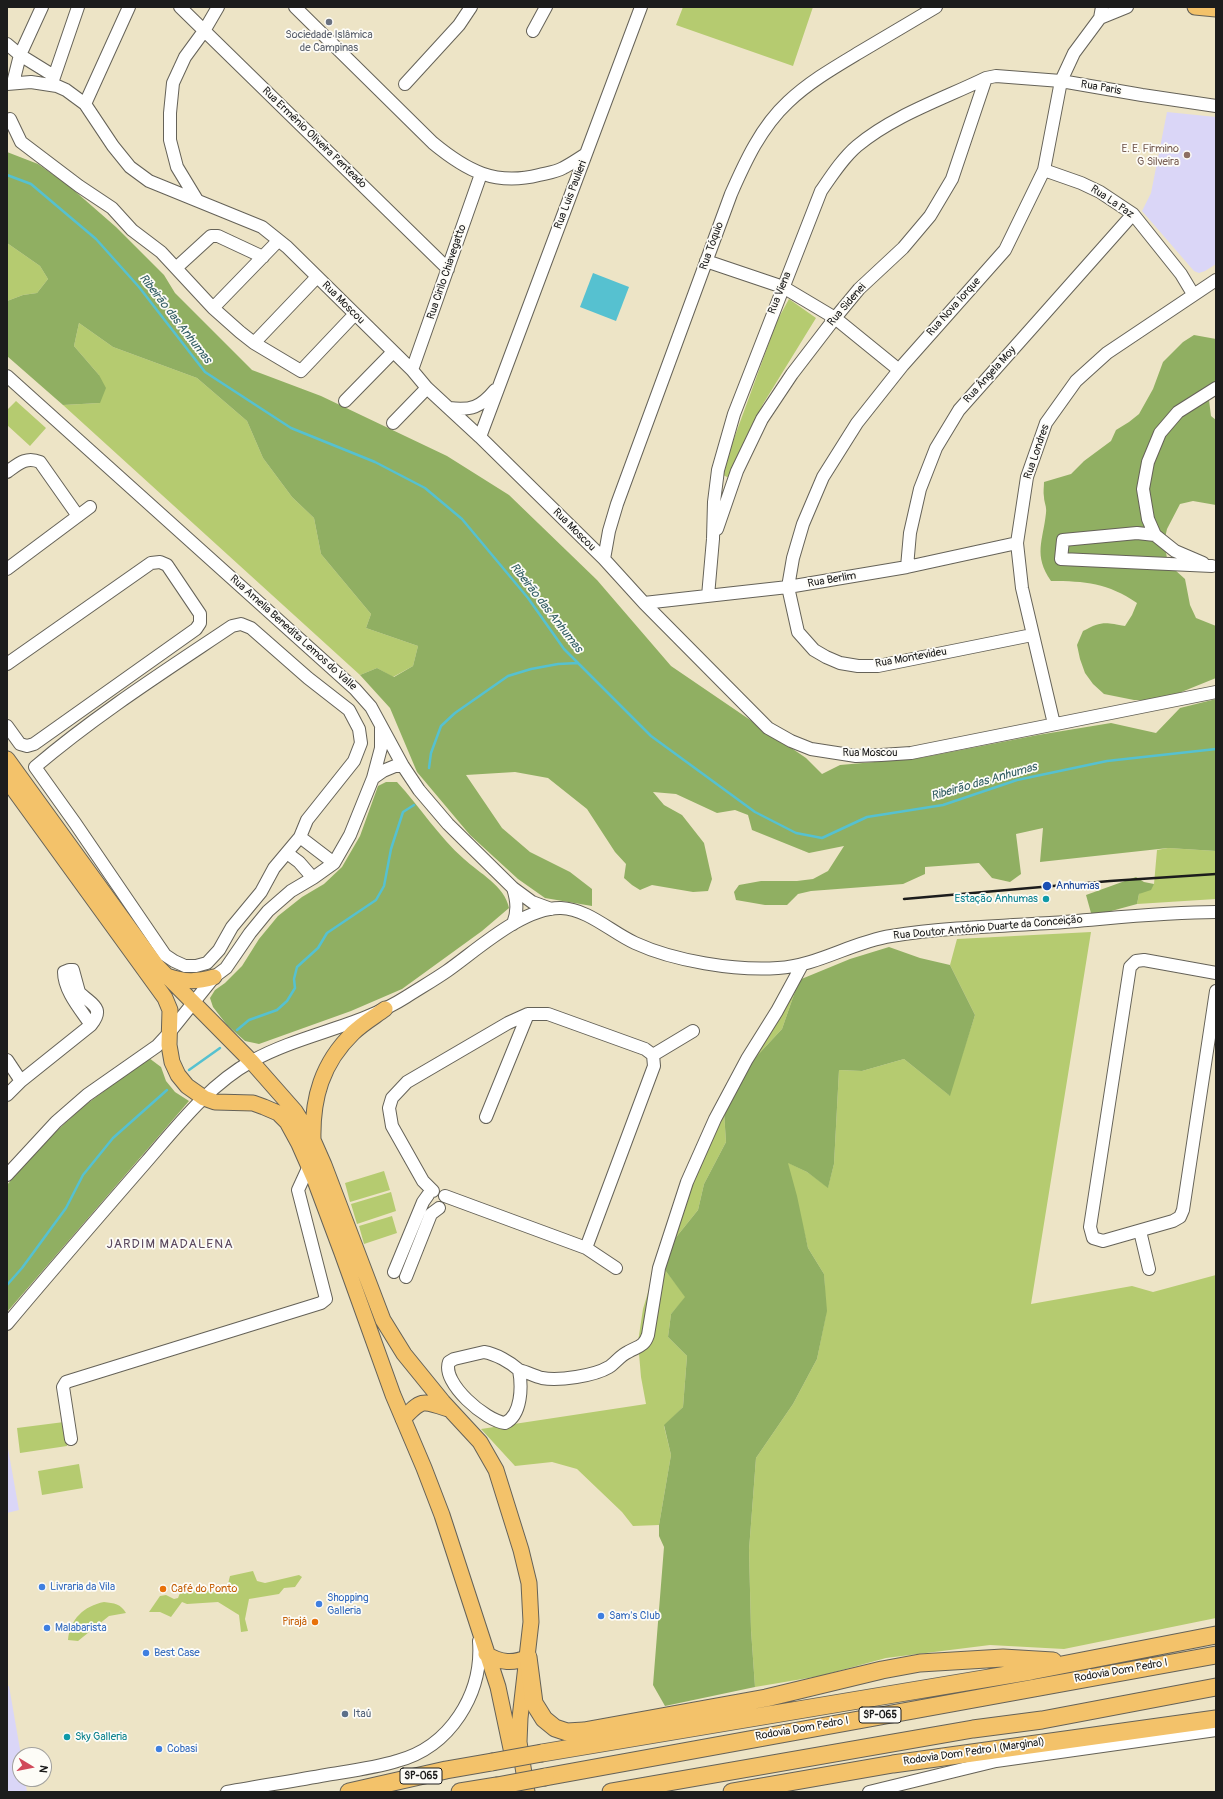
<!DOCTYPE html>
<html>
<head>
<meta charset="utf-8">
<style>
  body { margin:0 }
  #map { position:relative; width:1223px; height:1799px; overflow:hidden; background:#ede4c6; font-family:Pangolin,sans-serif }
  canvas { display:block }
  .frame { position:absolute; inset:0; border:8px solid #1c1c1c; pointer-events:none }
  .north { position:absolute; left:12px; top:1747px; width:40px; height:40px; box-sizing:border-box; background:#fdfcf7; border:1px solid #a3a29f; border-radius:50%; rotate:100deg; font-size:11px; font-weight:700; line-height:16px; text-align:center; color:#1c1c1c }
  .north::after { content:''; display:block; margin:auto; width:14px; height:18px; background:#d1495b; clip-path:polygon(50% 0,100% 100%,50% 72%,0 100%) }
</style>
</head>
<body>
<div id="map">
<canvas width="1223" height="1799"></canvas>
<div class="frame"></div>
<div class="north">N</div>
</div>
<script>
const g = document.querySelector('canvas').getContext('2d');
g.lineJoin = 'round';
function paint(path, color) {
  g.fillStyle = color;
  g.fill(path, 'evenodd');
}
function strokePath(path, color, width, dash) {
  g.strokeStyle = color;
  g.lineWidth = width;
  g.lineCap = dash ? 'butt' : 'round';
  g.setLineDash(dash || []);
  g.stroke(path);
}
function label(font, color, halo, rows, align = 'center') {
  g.font = font + ' Pangolin,sans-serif';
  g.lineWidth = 3.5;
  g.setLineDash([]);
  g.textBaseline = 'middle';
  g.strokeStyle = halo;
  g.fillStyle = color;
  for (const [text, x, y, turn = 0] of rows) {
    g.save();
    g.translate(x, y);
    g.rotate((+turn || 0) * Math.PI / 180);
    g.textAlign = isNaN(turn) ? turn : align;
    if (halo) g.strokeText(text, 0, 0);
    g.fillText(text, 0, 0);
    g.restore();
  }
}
paint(new Path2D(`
  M1167,112l49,5v147l-11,7 -6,2 -5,-2 -52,-60 9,-18z
  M7,1443l12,67 -12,3z
  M7,1686h2l12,69 -1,24h5l2,13h-20z`), '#dad6f7');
paint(new Path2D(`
  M683,7h130l-20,59 -117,-41z
  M7,243l33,23 8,13 -11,14 -14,2 -16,6z
  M789,299l27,19 -53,86 -34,74 -8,-4 56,-153z
  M79,323l34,24 84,31 50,43 16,37 29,39 22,21 7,36 50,60 -5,14 52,18 -5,20 -20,11 -16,-9 -17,7 -297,-270 37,-2 -1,-28 -25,-29z
  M16,401l30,27 -16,18 -23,-21v-15z
  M1168,848l48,3v48l-79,5 2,-10 15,-10 3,-34z
  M1091,932l-60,372 101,-18 21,6 63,-17v343l-152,31 -74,-4 -104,13 -66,18 -65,11 -4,-57 -2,-80 7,-92 37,-54 24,-45 9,-45 -2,-40 -16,-26 -21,-86 20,10 21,15 6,-23 5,-94 23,1 42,-12 45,36 26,-80 -25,-50 7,-26z
  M799,980l-17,49 -28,30 -30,53 2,30 -22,42 -6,26 -25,31 -8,29 21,27 -15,17 -3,23 19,19 -4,51 -19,19 7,29 -12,70 -26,1 -11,-14 -45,-43 -25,-7 -37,4 -34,-37 165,-25 -5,-27 -3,-35 5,-33 40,-133 18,-40 80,-146z
  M384,1171l6,19 -40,12 -5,-19z
  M391,1192l5,19 -39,13 -6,-20z
  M392,1216l5,17 -33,11 -5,-18z
  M64,1422l3,24 -47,7 -3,-25z
  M79,1464l4,24 -41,7 -4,-24z
  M253,1571l4,10 8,2 34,-8 3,2 -7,10 -11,1 -5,6 -30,5 -4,20 3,12 -7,1 -2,-17 -21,-13 -31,2 -5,-2 -11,15 -11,-5h-11l11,-16 6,-1 8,4 4,-1 2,-5 23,-4 13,4 5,-7 7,-2 2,-8z
  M104,1602c10,1 17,2 22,11l-17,3 -31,25 -10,-1c2,-21 16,-34 36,-38z`), '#b5cb70');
paint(new Path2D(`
  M7,152l31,12 31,22 47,41 48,48 11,18 77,77 69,26 126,60 62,39 88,85 74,86 135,92 16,16 18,-9 80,-7 118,-23 73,-12 45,10 24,-25 36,-9v152l-48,-3 -128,14 3,-34 -27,6 5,40 -11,8 -18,-4 -13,-15 -54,4v7l-22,10 -92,7 -13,3 -11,11h-22l-29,-5 -2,-8 5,-7 22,-4h36l16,-2 15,-8 16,-25 -35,7 -57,-23 -4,-15 -13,-5 -18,3 -41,-19 -23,-2 11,13 18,10 22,28 8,36 -4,12 -15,1 -41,-7 -12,5 -8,-5 -8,-7 2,-14 -11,-12 -28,-43 -39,-31 -33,-6 -49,3 36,53 28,24 40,20 22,17v17l-47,-8 -27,-19 -48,-44 -53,-63 -27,-64 -30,-33 17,-7 17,9 19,-11 5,-20 -52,-18 5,-14 -50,-60 -7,-36 -22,-21 -29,-39 -16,-37 -50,-43 -84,-31 -34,-24 -5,23 25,29 7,13 -6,15 -37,2 -56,-49v-55l16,-6 14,-2 11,-14 -8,-13 -33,-23z
  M1194,335l22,4v49l-7,12 2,16 5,4v85l-23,-4 -13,3 -13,25 -3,13 3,16 8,12 10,9 5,26 6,13 20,8v52l-42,17 -27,5h-13l-30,-6 -11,-10 -8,-11 -5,-14 -3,-14 6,-14c18,-10 22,-9 42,-5l7,-11 5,-12c-29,-20 -52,-22 -86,-22 -18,-26 -8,-40 -5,-68 1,-6 -2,-11 -2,-16 -1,-5 0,-10 0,-15l27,-8 13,-13 27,-20 5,-11 13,-8 10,-8 14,-25 10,-27 20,-20z
  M386,782h11c23,25 42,55 67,77 15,14 41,27 45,49l-27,23 -80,58 -51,22 -92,33 -14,-3 -18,-16 -14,-18 -3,-9 5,-8 10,-7 17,-17 17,-27 19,-23 24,-19 22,-13 18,-17 18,-31 18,-50z
  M1136,877l8,5 10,2 -3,6 -12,4 -2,10 -33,9h-13l-5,-18z
  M889,947l31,11 30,7 25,50 -25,81 -46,-37 -42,12 -23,-1 -5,94 -6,24 -21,-16 -19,-9 9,33 11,52 16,26 3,37 -10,48 -24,45 -37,54 -7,92 2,80 4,57 -90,19 -12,-21 11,-138 -5,-11v-11l12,-70 -7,-30 19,-18 4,-51 -19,-19 3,-23 14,-17 -20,-27 8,-29 25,-31 6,-26 22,-42 -2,-30 30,-53 28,-30 17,-49 51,-21z
  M149,1058l12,9 5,14 9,11 14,9 -182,211v-127l32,-38 45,-41z`), '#90af62');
paint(new Path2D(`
  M593,273l36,14 -13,34 -36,-14z`), '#56c1d0');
strokePath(new Path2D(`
  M7,175l24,9 65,55 43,48 66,85 86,56 84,34 50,26 37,31 66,79 36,51 87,87 104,76 41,21 26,5 45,-21 76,-12 74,-25 90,-19 109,-12
  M429,768l2,-15 10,-27 14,-13 53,-37 23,-7 27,-5 20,-1
  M237,1030l12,-10 28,-10 10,-9 8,-13 -1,-9 3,-12 21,-19 9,-15 49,-33 8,-14 7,-37 12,-37 11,-7
  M189,1070l31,-22
  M7,1285l15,-17 44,-60 17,-33 30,-37 54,-48`), '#56c1d0', 2.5);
const minor = new Path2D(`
  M180,7l268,262
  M295,7l138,136c34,28 62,43 106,32 8,-2 17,-3 24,-7 8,-4 15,-9 23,-14
  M1100,18l27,-11
  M533,31l13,-24
  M7,44l13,11 34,21
  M53,80l25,-73
  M13,83l7,-28 22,-48
  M7,84l24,-2 26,4 9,4 19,14 28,42 17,21 19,14 113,46 25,20 125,123 15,18 53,49 124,122 40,44 124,125 23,13 20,8 45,7 25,-1 30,-2 305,-61
  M405,84l54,-59 12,-18
  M85,104l44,-97
  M10,119l11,23 58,44 33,22 20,22 29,22 52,56 27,24 14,11 47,28 54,-57
  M1044,170l37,13 19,9 33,22 48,60 12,20
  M197,200l-20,-33 -7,-27v-27l3,-30 12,-26 19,-26 14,-24
  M706,261l77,26 52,31 64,52
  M176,268l35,-32h7l45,21
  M213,308l65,-67
  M254,343l63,-66
  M412,370l69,-196
  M7,376l348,313 16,18 32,59 16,24 29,34 65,64 19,14 19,7
  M345,401l48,-49
  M449,408c22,3 32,-1 46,-18
  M393,423l34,-35
  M480,437l161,-430
  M7,472c11,-8 19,-16 33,-10l38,54
  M717,529l20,-58 25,-52 30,-45 43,-56 24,-29 44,-41 27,-32 22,-37 34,-101
  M1155,535l-18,-2 -74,7 -2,19 151,7
  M604,559l5,-28 8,-27 114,-310c14,-32 30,-67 57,-92 21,-20 47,-35 72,-50 25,-15 51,-30 76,-45
  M1203,563l-28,-12 -20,-16 -7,-16 -5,-30 5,-27 12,-29 18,-21 38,-24
  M907,567l3,-34 10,-44 16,-41 23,-38 174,-196
  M7,569l83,-62
  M708,596l5,-57 1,-37 4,-32 16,-56 87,-223c11,-16 22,-33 36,-45 37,-31 86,-47 129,-68l10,-2 65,5 81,14 74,11
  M644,603l144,-16 119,-20 110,-24
  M241,624l10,4 57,50 41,32 10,19 2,14 -7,18 -47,59 -7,17 -26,31 -13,24 -29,35 -13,23 -12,13 -11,3h-11l-11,-5 -9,-6 -90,-132 -40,-56c61,-52 130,-96 197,-141z
  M1032,635l-154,31h-20l-18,-3 -14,-6 -12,-7 -16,-18 -10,-45 5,-29 10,-34 20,-47 34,-54 46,-58 102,-115 39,-80 17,-89 13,-28 26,-35 2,-11
  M7,664l144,-101 9,-1 7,3 33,49v9l-4,6 -162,115 -7,2 -7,-2 -13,-18
  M1054,724l-32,-136 -5,-45 10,-66 19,-54 30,-42 31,-28 109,-73
  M373,778l8,-30v-20
  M300,837l34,26
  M287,853l12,9 14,16
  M513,924c5,-13 4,-23 0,-36
  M1216,973l-72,-13 -8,1 -6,6 -40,260 3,11 10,3 70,-20 7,-4 3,-7 33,-219
  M653,1055l40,-24
  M7,1060l14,21
  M7,1095l14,-14 70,-56c15,-18 -1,-21 -12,-33l-6,-22h-4l-5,2c0,19 17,38 27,53
  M486,1117l42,-103
  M7,1175l49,-53 31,-27 70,-49 12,-13 45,-56 12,-9 24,-35 18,-22 23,-20 22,-13 21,-15 16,-28 23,-57 10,-7 12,-5h8
  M433,1191l-10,-10 -31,-55 -3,-18 3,-10 15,-16 101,-59 20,-9h20l97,35 8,6 1,11 -68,182 -141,-52
  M1140,1231l9,38
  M586,1248l30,20
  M394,1272l29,-70 5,-7
  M406,1277l25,-63 8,-6
  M7,1324c46,-55 93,-109 140,-163 31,-36 63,-77 105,-100 49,-27 107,-34 154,-64 14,-9 28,-17 41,-26 30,-21 76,-64 114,-63 27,1 50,24 74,35 39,18 100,28 143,25 39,-2 74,-26 113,-32 51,-8 107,-10 159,-13 55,-4 111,-11 166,-11
  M484,1352c12,2 26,10 35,18 3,16 3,45 -14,53 -19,-2 -64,-40 -56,-61l5,-3z
  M519,1370c8,2 15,6 23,8 17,3 52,-2 67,-11 6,-4 12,-12 19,-15 10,-6 16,-5 20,-17l11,-67 28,-86 28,-63 32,-60 30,-48 25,-46
  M71,1439l-8,-52 3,-5 255,-79 5,-4 -28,-109 11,-24
  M227,1792c33,-6 66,-11 99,-17 24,-4 48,-7 71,-14 53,-14 86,-67 82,-120
  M869,1792l127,-31 220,-31`);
const major = new Path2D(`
  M1195,7l21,2
  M7,759l149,206 95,96 44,50 18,29 11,25 59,155 21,34 39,48 37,40 16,28 25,80 8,33 2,39 -11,96 -1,24 8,50
  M7,780l158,218 5,12 -1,35 3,17 6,13 9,11 17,12 11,4 38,1 11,4 14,6 9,9 12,22 15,34 28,75 51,142 31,73 18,47 56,172 15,71
  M167,976c17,6 30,6 47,1
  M313,1140c-1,-42 9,-77 40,-107 9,-9 21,-16 32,-24
  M403,1419c19,-20 19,-19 45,-10
  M486,1654c15,9 27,10 42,3`);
const highway = new Path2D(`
  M528,1657l6,46 10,16 11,9 12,4 17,-1 182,-33 116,-28 38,-7 83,-5 50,3
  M542,1753l489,-82 185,-36
  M545,1777l671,-122
  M349,1792l97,-22 46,-8
  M460,1792l37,-6
  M611,1792l362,-63 69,-9 174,-33
  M732,1792l161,-28 323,-45`);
strokePath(minor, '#656258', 14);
strokePath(major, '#656258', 17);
strokePath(highway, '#656258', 19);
strokePath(minor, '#fff', 12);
strokePath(major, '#f3c26a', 15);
strokePath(highway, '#f3c26a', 17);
strokePath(new Path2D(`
  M904,899l206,-18 106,-7`), '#1c1c1c', 2.5);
const highwayBridge = new Path2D(`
  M492,1762l50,-9
  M497,1786l48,-9`);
strokePath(highwayBridge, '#656258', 19, []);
strokePath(highwayBridge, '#f3c26a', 17);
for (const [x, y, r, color] of [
  [329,22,4,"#6b7280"],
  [1187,155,4,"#8d6e63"],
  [1047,886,5,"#1a4fb4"],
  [1046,899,4,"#0f9aa8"],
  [42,1587,4,"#3f7fe0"],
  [163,1589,4,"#e8710a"],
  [319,1604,4,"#3f7fe0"],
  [601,1616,4,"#3f7fe0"],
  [315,1622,4,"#e8710a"],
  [47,1628,4,"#3f7fe0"],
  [146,1653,4,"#3f7fe0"],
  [345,1714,4,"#5c6f8a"],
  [67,1737,4,"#0f9aa8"],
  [159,1749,4,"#3f7fe0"]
]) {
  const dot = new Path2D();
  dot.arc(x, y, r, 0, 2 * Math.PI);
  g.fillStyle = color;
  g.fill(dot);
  strokePath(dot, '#fdfcf7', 1.5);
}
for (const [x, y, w] of [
  [880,1715,42],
  [421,1776,42]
]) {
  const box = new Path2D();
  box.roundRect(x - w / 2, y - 8, w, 16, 3);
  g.fillStyle = '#fdfcf7';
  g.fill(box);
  strokePath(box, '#1c1c1c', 1);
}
label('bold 10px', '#1c1c1c', null, [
  ["SP-065",880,1715],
  ["SP-065",421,1776]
]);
label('11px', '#5b616d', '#fdfcf7', [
  ["Sociedade Islâmica",329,35],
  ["de Campinas",329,48]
]);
label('11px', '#1c1c1c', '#fdfcf7', [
  ["Rua Paris",1101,88,10],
  ["Rua Ermênio Oliveira Penteado",314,138,44],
  ["Rua Luis Paulieri",571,195,-69],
  ["Rua La Paz",1112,202,34],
  ["Rua Tóquio",712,246,-70],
  ["Rua Cirilo Chiavegatto",447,272,-71],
  ["Rua Viena",780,293,-68],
  ["Rua Moscou",343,303,45],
  ["Rua Sidenei",847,305,-49],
  ["Rua Nova Iorque",954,307,-48],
  ["Rua Ângela Moy",990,375,-48],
  ["Rua Londres",1037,452,-71],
  ["Rua Moscou",574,530,45],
  ["Rua Berlim",832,580,-10],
  ["Rua Amelia Benedita Lemos do Valle",293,633,42],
  ["Rua Montevideu",911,658,-10],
  ["Rua Moscou",870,753],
  ["Rua Doutor Antônio Duarte da Conceição",988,928,-5],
  ["Rodovia Dom Pedro I",1121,1671,-10],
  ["Rodovia Dom Pedro I",802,1729,-10],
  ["Rodovia Dom Pedro I (Marginal)",974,1752,-8]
]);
label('11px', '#785e54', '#fdfcf7', [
  ["E. E. Firmino",1179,149],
  ["G Silveira",1179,162]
], 'right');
label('11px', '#164399', '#fdfcf7', [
  ["Anhumas",1056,886]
], 'left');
label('11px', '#0d838f', '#fdfcf7', [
  ["Estação Anhumas",1038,899],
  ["Sky Galleria",75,1737,"left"]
], 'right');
label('11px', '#366cbe', '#fdfcf7', [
  ["Livraria da Vila",50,1587],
  ["Shopping",327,1598],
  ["Galleria",327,1611],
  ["Sam's Club",609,1616],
  ["Malabarista",55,1628],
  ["Best Case",154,1653],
  ["Cobasi",167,1749]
], 'left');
label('11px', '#c56008', '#fdfcf7', [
  ["Café do Ponto",171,1589],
  ["Pirajá",307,1622,"right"]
], 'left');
label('11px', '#4e5e75', '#fdfcf7', [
  ["Itaú",353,1714]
], 'left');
label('italic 12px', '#335e64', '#fdfcf7', [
  ["Ribeirão das Anhumas",175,319,52],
  ["Ribeirão das Anhumas",546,608,52],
  ["Ribeirão das Anhumas",984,782,-16]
]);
g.letterSpacing = '1px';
label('13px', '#59475c', '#fdfcf7', [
  ["JARDIM MADALENA",170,1245]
]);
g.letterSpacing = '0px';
</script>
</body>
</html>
